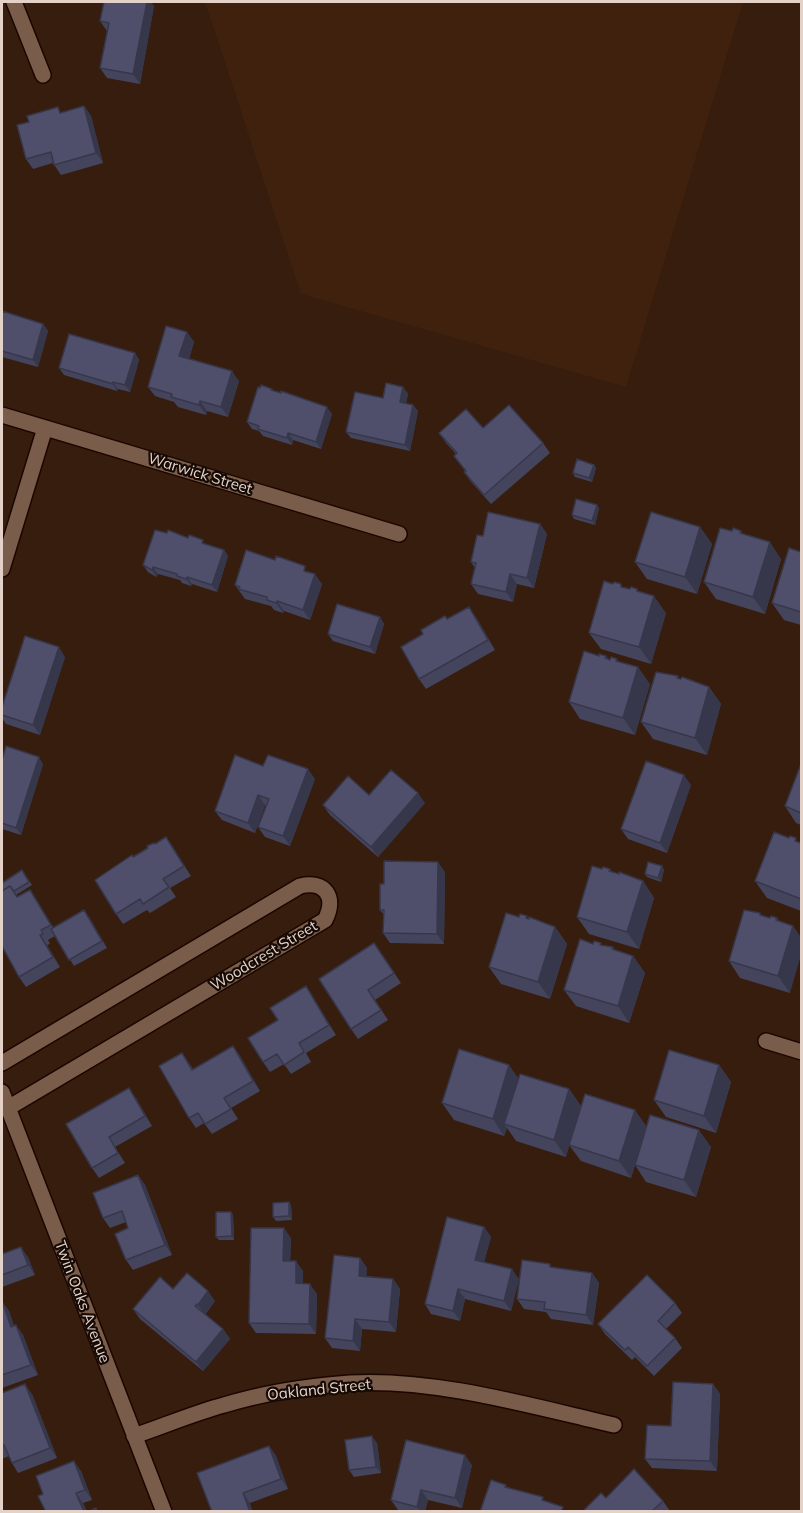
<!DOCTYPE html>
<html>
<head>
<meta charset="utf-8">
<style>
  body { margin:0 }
  #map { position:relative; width:803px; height:1513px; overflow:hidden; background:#361d0d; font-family:Mulish,sans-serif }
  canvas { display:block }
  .frame { position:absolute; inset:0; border:3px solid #e4d2c9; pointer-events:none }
</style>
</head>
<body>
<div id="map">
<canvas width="803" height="1513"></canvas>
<div class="frame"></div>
</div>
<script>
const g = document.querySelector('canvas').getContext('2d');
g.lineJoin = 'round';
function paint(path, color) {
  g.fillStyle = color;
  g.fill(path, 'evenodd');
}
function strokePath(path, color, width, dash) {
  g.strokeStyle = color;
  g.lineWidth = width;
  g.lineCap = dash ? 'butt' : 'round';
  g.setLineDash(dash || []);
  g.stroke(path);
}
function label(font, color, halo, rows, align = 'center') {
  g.font = font + ' Mulish,sans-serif';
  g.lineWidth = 4.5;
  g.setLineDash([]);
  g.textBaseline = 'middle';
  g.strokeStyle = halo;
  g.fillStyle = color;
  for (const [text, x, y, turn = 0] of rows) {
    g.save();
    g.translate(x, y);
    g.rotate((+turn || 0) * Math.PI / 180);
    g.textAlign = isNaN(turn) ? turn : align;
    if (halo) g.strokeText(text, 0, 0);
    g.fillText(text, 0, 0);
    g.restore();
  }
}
paint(new Path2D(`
  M205,2h538l-117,385 -325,-93z`), '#40210d');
const street = new Path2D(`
  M14,2l29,73
  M2,415l397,119
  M2,569l43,-141
  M766,1041l36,11
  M2,1063l298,-177c25,-6 37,11 25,34l-317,188
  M2,1092l162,420
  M134,1436c30,-10 60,-23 90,-31 40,-12 84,-19 126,-22 85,-5 181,23 264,42`);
strokePath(street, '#1c0600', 18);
strokePath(street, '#7a5c4b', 15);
paint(new Path2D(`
  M154,6l-14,78 -33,-6 -7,-10 7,-37 -7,-10z
  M84,106l7,10 12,47 -42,12 -8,-12 -20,6 -7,-10 36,-47z
  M2,311l41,13 5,7 -10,36 -36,-10z
  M187,332l7,10 -5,17 50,22 -11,36 -21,-6 -1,4 -28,-8 -4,-5 -19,-6 -7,-9z
  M135,353l4,7 -9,32 -12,-3 -1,2 -53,-16 -5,-7z
  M403,387l5,7 -2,9 7,2 5,6 -8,40 -59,-13 -5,-6 37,-34z
  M260,388l12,1 2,2 58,23 -11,35 -28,-9 -1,5 -29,-9 -4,-5 -7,-2 -5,-7z
  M483,428l60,15 7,10 -59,51 -20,-22 -7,-10 1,-1 -11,-15 2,-2 -10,-11 -7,-10z
  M594,465l2,3 -4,14 -17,-5 -2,-4z
  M597,505l2,3 -4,17 -21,-6 -2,-4z
  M540,524l7,10 -13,54 -17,-4 -4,18 -35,-8 -7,-10 4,-16 -4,-6 12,-26z
  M700,527l12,17 -15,50 -50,-15 -12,-17z
  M732,531h9l2,3 38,25 -16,55 -49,-15 -12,-17z
  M167,533l21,5 36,12 4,6 -11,36 -25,-8 -1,2 -9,-3 -2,-3 -22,-6 -2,3 -8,-5 -5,-7z
  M801,552v73l-17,-5 -12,-17z
  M310,573l12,11 -12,36 -26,-9 -1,2 -9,-3 -3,-4 -26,-7 -10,-14z
  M624,588l15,3 27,22 -15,51 -50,-15 -12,-16z
  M380,617l4,7 -9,30 -42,-13 -5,-7z
  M476,617l19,33 -69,39 -7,-10 4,-45 24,-15z
  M599,656h7l2,3 11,2 31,23 -15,51 -55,-16 -11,-17z
  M65,657l-25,78 -34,-11 -4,-6v-11z
  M678,676l1,3 30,8 12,17 -14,51 -54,-16 -12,-17z
  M2,760l41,4 -22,71 -19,-6z
  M801,764v61l-5,-2 -11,-17z
  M263,766l52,13 -25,67 -25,-9 -7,-10 8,-21 -1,-1 -10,28 -33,-13 -7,-9z
  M691,785l-24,68 -39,-14 -7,-10z
  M369,795l56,8 -47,54 -48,-42 -7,-10z
  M166,837l25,39 -21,12 6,9 -26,16 -3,-3 -24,14 -7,-10 17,-57z
  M799,842l2,1v68l-34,-13 -12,-17z
  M662,866l2,4 -3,12 -14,-5 -2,-3z
  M602,869h8l2,3 31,9 11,17 -15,51 -50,-15 -12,-17z
  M22,870l10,15 -16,10 2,2 12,-7 23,37 36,-10 18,31 -33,18 -19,-30 -7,4 2,4 -3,1 13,22 -34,20 -7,-10 -17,-94z
  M445,872l-1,72 -54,-1 -7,-10 1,-18 -4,-5 4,-26z
  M760,913l2,3 8,2h7l2,3 11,72 -50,-15 -11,-17z
  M529,919l26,8 12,17 -17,55 -49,-15 -12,-17z
  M593,944l20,3 2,3 18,6 12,17 -16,50 -53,-17 -12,-16z
  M381,953l20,30 -26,17 13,20 -30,19 -7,-10z
  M306,986l30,49 -30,18 5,9 -20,12 -7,-10 -14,8 -7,-10 15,-42z
  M233,1046l7,10 20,35 -29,17 7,11 -26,15 -8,-11 -8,5 -7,-10 -7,-65 11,16z
  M719,1065l12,17 -15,51 -50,-16 -12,-17z
  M518,1078l51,11 12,17 130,41 -15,50 -50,-15 -11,-17 -4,13 -50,-17 -12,-16 -3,12 -50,-16 -9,-13 -3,8 -50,-16 -12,-17z
  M136,1098l16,28 -37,21 10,16 -26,15 -7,-10 -26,-44z
  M138,1175l7,10 27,70 -39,15 -7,-10 2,-32 -2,-6 -16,6 -7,-10z
  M289,1202l2,3 1,15 -16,1 -3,-4z
  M231,1212l2,3 1,25h-15l-3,-3z
  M484,1227l7,10 -7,25 35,17 -8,32 -46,-12 -5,22 -29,-7 -6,-10z
  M291,1238l-1,23 13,10v13l14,10 -1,40 -60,-1 -7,-10z
  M2,1254l26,3 7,18 -33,12z
  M360,1258l7,10 -1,8 27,3 7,10 -4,43 -34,-3 -2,22 -28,-3 -7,-10z
  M552,1267l40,6 7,10 -6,42 -42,-6 -5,-7 -22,-3 -7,-10z
  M173,1289l42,12 -10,14 18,14 7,10 -27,32 -63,-52 -7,-10z
  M2,1302l7,9 5,15 2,-1 7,10 15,40 -36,13z
  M675,1303l7,10 -16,16 9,9 7,10 -28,28 -19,-19 -3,3 -27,-26 -7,-10z
  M713,1384l7,10 -3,77 -65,-3 -7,-9 26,-33z
  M2,1393l30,1 25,64 -39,15 -6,-10 -3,-7 -7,3z
  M377,1443l4,30 -27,4 -5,-7z
  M269,1446l7,10 12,33 -38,14 -38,9z
  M472,1465l-10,43 -34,-8 -3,12h-22l-5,-2 -7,-10z
  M81,1471l11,29 -9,3 4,9 -44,-18z
  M606,1498l57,3 7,10 -1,1h-87z`), '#44445d');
paint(new Path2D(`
  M147,2h4l3,4 -14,78 -7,-10z
  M84,106l7,10 12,47 -7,-10z
  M43,324l5,7 -10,36 -5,-7z
  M187,332l7,10 -8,24 -7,-10z
  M135,353l4,7 -9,32 -5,-7z
  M232,371l7,10 -11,36 -7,-10z
  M113,382l5,7 -1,2 -4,-7z
  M403,387l5,7 -3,15 -5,-7z
  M200,401l7,10 -1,4 -7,-10z
  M413,405l5,6 -8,40 -5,-6z
  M327,407l5,7 -11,35 -5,-7z
  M288,433l5,7 -1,5 -5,-7z
  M594,465l2,3 -4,14 -3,-4z
  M597,505l2,3 -4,17 -3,-4z
  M540,524l7,10 -13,54 -7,-10z
  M700,527l12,17 -15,50 -12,-17z
  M770,542l11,17 -16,55 -12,-17z
  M224,550l4,6 -11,36 -5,-7z
  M153,567l5,7 -2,3 -4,-7z
  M315,574l7,10 -12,36 -7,-10z
  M510,574l7,10 -4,18 -7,-10z
  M187,577l5,7 -1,2 -5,-7z
  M654,596l12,17 -15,51 -12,-17z
  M277,601l7,10 -1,2 -7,-10z
  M469,607l7,10 19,33 -7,-10z
  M380,617l4,7 -9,30 -5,-7z
  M59,647l6,10 -25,78 -7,-10z
  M638,667l12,17 -15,51 -12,-17z
  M709,687l12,17 -14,51 -12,-17z
  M39,757l4,7 -22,71 -5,-7z
  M308,769l7,10 -25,67 -7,-10z
  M684,775l7,10 -24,68 -7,-10z
  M418,793l7,10 -47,54 -7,-10z
  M258,795l7,10 -10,28 -7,-10z
  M166,837l7,10 18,29 -7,-10z
  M438,862l7,10 -1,72 -7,-10z
  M662,866l2,4 -3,12 -3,-4z
  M643,881l11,17 -15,51 -12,-17z
  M30,890l7,10 20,34 -6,-9z
  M84,910l5,7 18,31 -5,-7z
  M793,926l8,11v18l-11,38 -12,-17z
  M555,927l12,17 -17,55 -12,-17z
  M40,935l7,10 13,22 -7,-10z
  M633,956l12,17 -16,50 -11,-17z
  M306,986l6,10 24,39 -7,-10z
  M233,1046l7,10 20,35 -7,-10z
  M509,1065l12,17 -17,42 3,4 -3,8 -11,-17z
  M719,1065l12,17 -15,51 -12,-17z
  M129,1088l7,10 16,28 -7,-10z
  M569,1089l12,17 -15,51 -12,-17z
  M635,1110l12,17 -16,51 -12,-17z
  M699,1130l12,17 -15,50 -12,-17z
  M138,1175l7,10 27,70 -7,-10z
  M289,1202l2,3 1,15 -3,-4z
  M231,1212l2,3 1,25 -2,-4z
  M484,1227l7,10 -9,33 -7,-10z
  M284,1228l7,10 -1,33 -7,-10z
  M21,1247l7,10 7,18 -7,-10z
  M360,1258l7,10 -1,18 -7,-10z
  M296,1261l7,10v22l-7,-10z
  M512,1269l7,10 -8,32 -7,-10z
  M592,1273l7,10 -6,42 -7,-10z
  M393,1279l7,10 -4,43 -7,-10z
  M310,1284l7,10 -1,40 -7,-10z
  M458,1289l7,10 -5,22 -7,-10z
  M208,1291l7,10 -10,14 -7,-10z
  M2,1301l7,10 9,26 -7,-10z
  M355,1319l7,10 -2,22 -7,-10z
  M16,1325l7,10 15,40 -7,-10z
  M223,1329l7,10 -27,32 -7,-9z
  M25,1384l7,10 25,64 -7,-10z
  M713,1384l7,10 -3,77 -7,-10z
  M372,1436l5,7 4,30 -5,-6z
  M269,1446l7,10 12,33 -7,-10z
  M465,1455l7,10 -10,43 -7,-10z
  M74,1461l7,10 11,29 -7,-10z
  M421,1490l7,10 -3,12h-5l-3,-5z
  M76,1493l7,10 4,9h-3z
  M243,1493l7,10 3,9h-3z`), '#37374c');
const building = new Path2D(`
  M104,2h43l-14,72 -33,-6 9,-45 -9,-2z
  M84,106l12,47 -42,12 -3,-13 -25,7 -9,-34 12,-3 -2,-6 31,-9 2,6z
  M2,311l41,13 -10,36 -31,-9z
  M166,326l21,6 -8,24 53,15 -11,36 -21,-6 -1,4 -28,-8 1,-3 -24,-7z
  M69,334l66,19 -10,32 -12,-3v2l-54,-16z
  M386,383l17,4 -3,15 13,3 -8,40 -59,-13 9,-40 28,6z
  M261,385l11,4 -1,1 10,3v-2l46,16 -11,35 -28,-9 -1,5 -29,-9 1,-3 -12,-4 11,-35 2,1z
  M509,405l34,38 -59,52 -20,-23 2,-1 -12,-15 3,-3 -18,-20 27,-24 17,19z
  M577,459l17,6 -5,13 -16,-5z
  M576,499l21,6 -5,16 -20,-6z
  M488,512l52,12 -13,54 -17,-4 -4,18 -35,-8 5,-21 -5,-1 6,-27 6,1z
  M651,512l49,15 -15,50 -50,-15z
  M720,528l12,3 1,-3 8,3 -1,2 30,9 -17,55 -49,-15z
  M155,530l12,3 1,-3 20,8 1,-3 14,5 -1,3 22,7 -12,35 -25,-8 -1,2 -9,-3v-2l-24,-7 -1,3 -9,-5z
  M789,548l12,4v60l-29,-9z
  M246,550l29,10 1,-4 29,10 -1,5 11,3 -12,36 -26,-9 -1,2 -9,-3v-3l-29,-8 2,-2 -5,-2z
  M604,581l9,3 1,-2 7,2v3l9,2 1,-2 6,2v2l17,5 -15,51 -50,-14z
  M337,604l43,13 -10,30 -42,-13z
  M469,607l19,33 -69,39 -18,-32 22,-13 -2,-4 24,-14 2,3z
  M25,636l34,11 -26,78 -31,-10v-8z
  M584,651l15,5v-2l7,2 -1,2 5,2 1,-3 6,2 -1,2 22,6 -15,51 -54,-16z
  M656,672l22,4 -1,2 4,1 1,-2 27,10 -14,51 -54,-16z
  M6,746l33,11 -23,71 -14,-5v-63z
  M235,755l28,11 5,-11 40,14 -25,67 -25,-9 11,-28 -11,-4 -10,28 -33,-12z
  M646,761l38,14 -24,68 -39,-14z
  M801,764v49l-16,-7z
  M391,770l27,23 -47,54 -48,-42 25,-29 21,19z
  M774,832l15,6 1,-2 6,2 -1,3 6,2v56l-46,-18z
  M166,837l18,29 -21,13 6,8 -26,17 -3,-5 -24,15 -21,-34 37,-25 1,2 15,-9 -1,-2 7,-3 1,1z
  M384,861l54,1 -1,72 -54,-1 1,-23h-4v-26h4z
  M648,862l14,4 -4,12 -13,-4z
  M592,866l10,3 1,-2 7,2 -1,2 10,3v-2l24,9 -16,51 -50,-15z
  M22,870l7,12 -15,9 -4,-5 -8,5v-8z
  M10,886l7,11 13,-7 21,35 -10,5 2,4 -3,1 13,22 -34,20 -17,-31v-55z
  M84,910l18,31 -33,19 -18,-31z
  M744,910l16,3v2l10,3 1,-2 6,2 -1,2 17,6 -15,50 -49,-15z
  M506,913l13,4 1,-3 7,2 -1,2 3,1v-2l26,10 -17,55 -49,-15z
  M580,939l13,5 1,-3 7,2 -1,2 13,2 -1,2 21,7 -15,50 -54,-16z
  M374,943l20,30 -26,17 13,20 -30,19 -32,-50z
  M306,986l23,39 -30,18 5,9 -20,13 -7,-11 -14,8 -15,-24 30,-18 -8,-12z
  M233,1046l20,35 -29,17 7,11 -26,15 -7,-11 -9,5 -30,-52 23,-13 10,17z
  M459,1049l50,16 -16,54 -51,-16z
  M669,1050l50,15 -15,51 -50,-16z
  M520,1074l49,15 -15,51 -50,-16z
  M129,1088l16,28 -36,21 9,16 -26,15 -26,-44z
  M585,1094l50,16 -16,51 -50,-16z
  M650,1115l49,15 -15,50 -49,-15z
  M138,1175l27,70 -39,15 -11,-26 13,-6 -6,-17 -19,7 -10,-25z
  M289,1202v14l-16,1v-14z
  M216,1212h15l1,24 -16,1z
  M447,1217l37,10 -9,33 37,9 -8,32 -46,-12 -5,22 -28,-7z
  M251,1228h33l-1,33h13v22l14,1 -1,40 -60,-1z
  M21,1247l7,18 -26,10v-21z
  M334,1255l26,3 -1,18 34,3 -4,43 -34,-3 -2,22 -28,-3z
  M522,1260l28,4v3l42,6 -6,42 -42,-6 1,-7 -28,-3z
  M187,1273l21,18 -10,14 -1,-1 -2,2 28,23 -27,33 -63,-53 27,-32 13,12z
  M647,1275l28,28 -17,18 17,17 -28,28 -19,-19 -3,3 -27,-26z
  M2,1301l9,26 5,-2 15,40 -29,10z
  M673,1382l40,2 -3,77 -65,-2 2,-34 24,1z
  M25,1384l25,64 -38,15 -8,-18 -2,1v-53z
  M372,1436l4,31 -27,3 -4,-30z
  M406,1440l59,15 -10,43 -34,-8 -4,17 -26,-7z
  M269,1446l12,33 -38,14 7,19h-38l-15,-39z
  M74,1461l11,29 -9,3 8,19h-38l-8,-16 5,-2 -7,-18z
  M634,1469l29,32 -12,11h-69l19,-19 5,5z
  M491,1480l15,5 -1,2 38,10 -1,3 21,7 -2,5h-81z
  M96,1508l1,4h-9z`);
paint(building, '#4f4f6c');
strokePath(building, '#37374c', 1.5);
label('15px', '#e4d2c9', '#160a05', [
  ["Warwick Street",200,474,17],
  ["Woodcrest Street",264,956,-31],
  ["Twin Oaks Avenue",82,1302,69],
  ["Oakland Street",319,1390,-6]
]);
</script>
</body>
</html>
